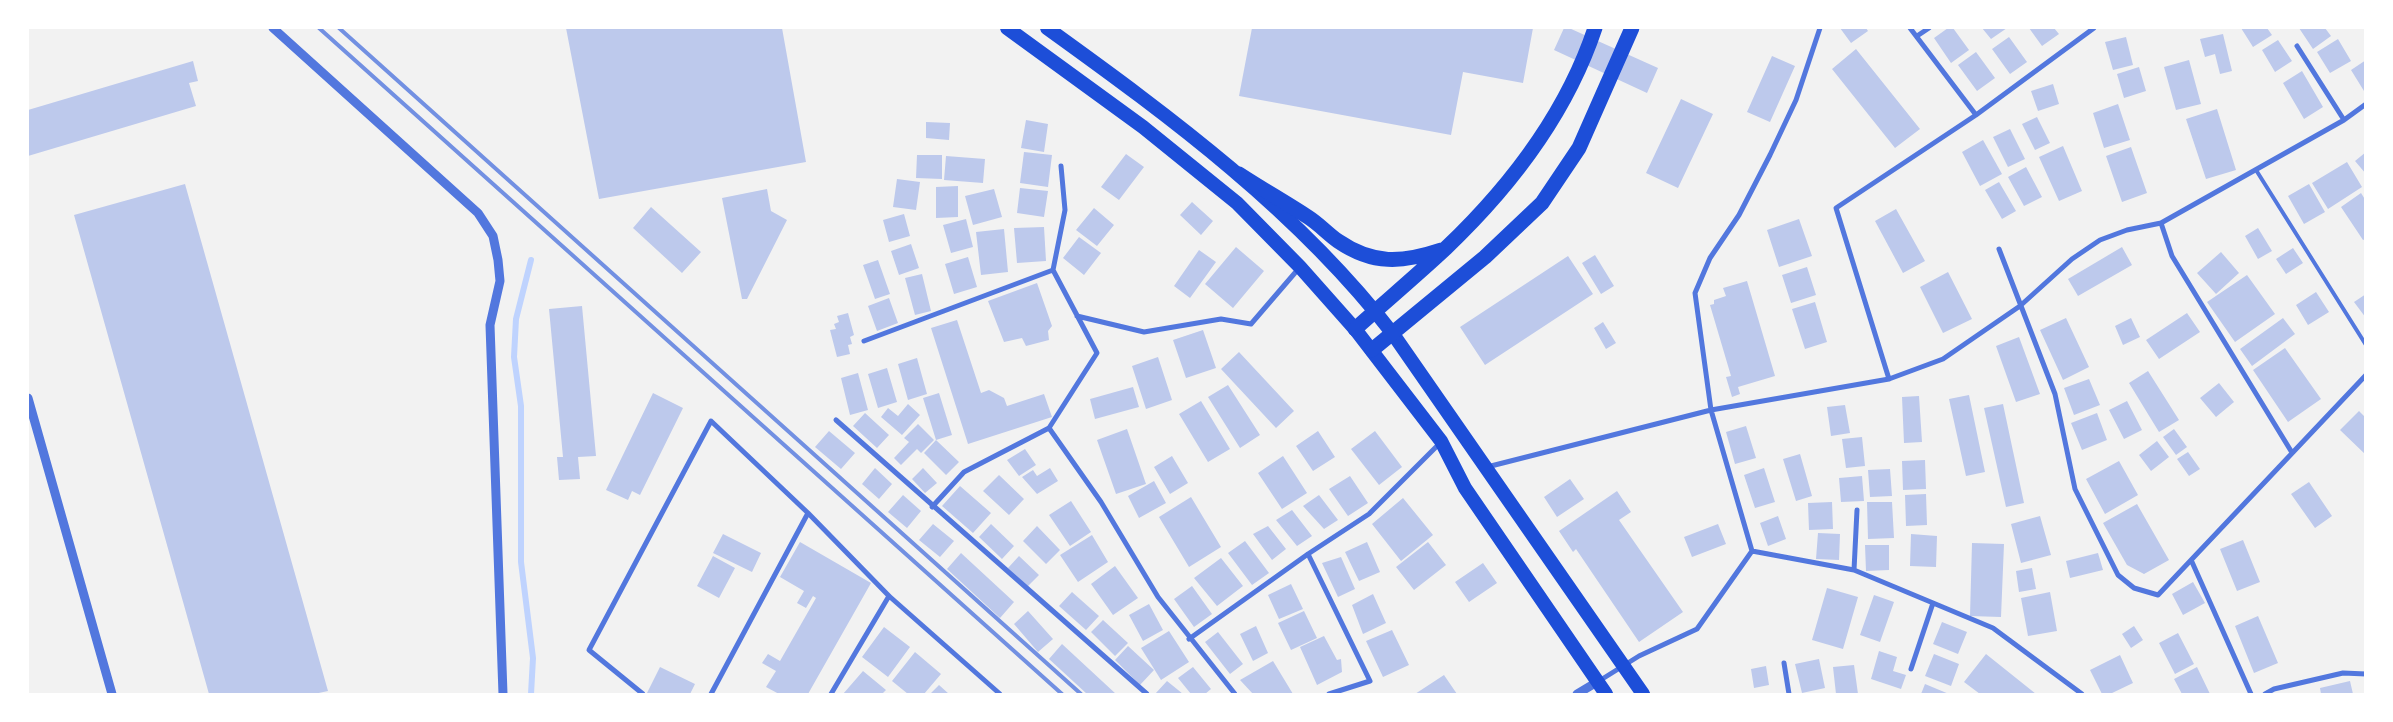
<!DOCTYPE html>
<html>
<head>
<meta charset="utf-8">
<style>
  body { margin:0 }
  #map { position:relative; width:2393px; height:722px; overflow:hidden; background:#f2f2f2; font-family:Figtree,sans-serif }
  canvas { display:block }
  .frame { position:absolute; inset:0; border:29px solid #fff; pointer-events:none }
</style>
</head>
<body>
<div id="map">
<canvas width="2393" height="722"></canvas>
<div class="frame"></div>
</div>
<script>
const g = document.querySelector('canvas').getContext('2d');
g.lineJoin = 'round';
function strokePath(path, color, width, dash) {
  g.strokeStyle = color;
  g.lineWidth = width;
  g.lineCap = dash ? 'butt' : 'round';
  g.setLineDash(dash || []);
  g.stroke(path);
}
function paint(path, color) {
  g.fillStyle = color;
  g.fill(path, 'evenodd');
}
strokePath(new Path2D(`
  M531,694l2,-36 -12,-96v-156l-7,-49 2,-38 15,-59`), '#bfd3fe', 6);
paint(new Path2D(`
  M566,28h216l24,134 -207,37z
  M1252,28h281l-10,55 -60,-11 -12,63 -212,-39z
  M1564,28h5l89,40 -11,25 -93,-43z
  M1840,28h26l2,3 -17,12z
  M1948,28h5l16,22 -18,13 -17,-25z
  M1982,28h25l-16,11z
  M2029,28h25l5,6 -17,12z
  M2241,28h26l5,7 -19,12z
  M2299,28h26l6,8 -18,13z
  M2223,34l9,37 -12,3 -5,-20 -10,3 -5,-18z
  M2009,37l18,25 -17,12 -18,-25z
  M2126,37l7,28 -20,5 -8,-28z
  M2338,39l13,22 -21,12 -13,-21z
  M2278,40l14,21 -17,11 -13,-22z
  M1856,49l64,80 -25,19 -63,-79z
  M1976,52l19,26 -18,13 -19,-26z
  M1772,56l23,10 -25,56 -23,-10z
  M2189,60l12,44 -25,6 -12,-43z
  M2366,60v30l-2,1 -13,-21z
  M193,61l5,20 -9,2 7,23 -168,50v-46z
  M2139,67l7,24 -22,7 -7,-24z
  M2302,71l21,36 -19,12 -21,-36z
  M2053,84l6,20 -21,7 -7,-20z
  M1681,99l32,15 -35,74 -32,-15z
  M2118,104l12,36 -26,8 -11,-35z
  M2217,109l19,61 -30,9 -20,-60z
  M2037,117l13,26 -15,7 -13,-26z
  M1026,120l22,4 -4,28 -23,-4z
  M926,122l24,1 -1,17 -23,-2z
  M2010,129l15,30 -17,8 -15,-30z
  M1983,140l19,34 -22,12 -18,-34z
  M2063,146l19,45 -23,10 -20,-44z
  M2131,147l16,46 -25,9 -16,-46z
  M1024,152l28,3 -4,32 -28,-4z
  M2366,152v22l-11,-13z
  M1126,154l18,13 -25,33 -18,-13z
  M917,155h25v24l-26,-1z
  M946,156l39,3 -2,24 -39,-3z
  M2347,162l15,25 -34,22 -16,-26z
  M2026,167l16,30 -18,9 -16,-29z
  M897,179l23,3 -4,28 -23,-3z
  M1999,182l17,29 -14,8 -17,-29z
  M185,184l143,507 -14,3h-105l-135,-479z
  M2309,184l16,28 -21,12 -16,-28z
  M958,186v31l-22,1v-31z
  M1020,188l28,3 -4,26 -27,-4z
  M767,189l4,22 16,9 -40,79h-5l-20,-101z
  M994,189l8,28 -29,8 -8,-29z
  M2361,193l5,8v38l-3,1 -22,-33z
  M1192,202l21,19 -12,14 -21,-20z
  M651,207l50,45 -19,21 -49,-45z
  M1094,208l20,17 -17,21 -21,-16z
  M1896,209l29,52 -22,12 -28,-52z
  M904,214l6,22 -21,6 -6,-22z
  M966,219l7,28 -22,6 -8,-28z
  M1799,219l13,37 -33,11 -12,-37z
  M1044,227l2,34 -29,2 -3,-35z
  M2258,228l14,23 -14,8 -13,-23z
  M1004,229l4,43 -27,3 -5,-43z
  M1079,237l22,16 -17,22 -21,-17z
  M911,244l8,24 -20,7 -8,-24z
  M1236,247l28,24 -31,37 -28,-24z
  M2122,247l10,18 -54,31 -10,-17z
  M2293,248l10,15 -17,11 -10,-15z
  M1199,250l17,12 -26,36 -16,-12z
  M2221,252l18,21 -23,21 -19,-21z
  M1595,255l19,31 -13,8 -19,-31z
  M1568,256l25,38 -108,71 -25,-38z
  M968,257l9,30 -23,7 -9,-30z
  M878,260l12,34 -15,5 -12,-34z
  M1807,267l9,28 -25,8 -9,-28z
  M1948,272l24,47 -29,14 -23,-46z
  M922,274l9,37 -16,4 -10,-37z
  M2247,275l28,39 -40,28 -28,-40z
  M1747,281l28,95 -37,11 2,7 -8,3 -6,-20 5,-1 -21,-71 4,-1v-4l12,-4 -3,-8z
  M1037,283l15,43 -4,5 1,9 -23,6 -4,-8 -18,4 -16,-41z
  M2316,292l13,20 -21,13 -12,-20z
  M2366,294v24l-12,-16z
  M889,298l9,25 -21,8 -9,-25z
  M1815,302l12,40 -22,7 -13,-40z
  M582,306l14,150 -18,1 2,22 -21,1 -2,-23h6l-14,-148z
  M848,313l6,22 -4,2 2,7 -4,1 2,9 -13,3 -7,-27 6,-1 -2,-5 5,-2 -2,-6z
  M2187,313l13,19 -41,27 -13,-19z
  M2066,318l23,49 -26,13 -23,-50z
  M2131,318l9,19 -17,8 -8,-19z
  M2283,318l12,16 -43,32 -12,-17z
  M957,320l24,73 8,-3 15,8 3,8 37,-12 8,23 -84,27 -37,-116z
  M1603,322l13,21 -10,6 -12,-21z
  M1203,330l13,38 -30,10 -13,-38z
  M2019,337l21,57 -24,8 -20,-56z
  M2285,348l36,51 -33,23 -35,-52z
  M1239,352l55,59 -18,17 -55,-59z
  M1158,357l14,43 -26,9 -14,-43z
  M917,358l10,36 -19,6 -10,-36z
  M887,368l10,34 -19,6 -10,-34z
  M2148,371l31,49 -20,12 -30,-49z
  M858,373l10,37 -18,5 -9,-37z
  M2089,379l11,26 -26,10 -10,-27z
  M2219,383l15,19 -18,15 -16,-19z
  M1228,385l32,50 -20,13 -32,-51z
  M1133,387l6,20 -44,12 -5,-20z
  M653,393l30,15 -43,87 -8,-4 -4,9 -22,-10z
  M939,393l13,42 -16,5 23,22 -13,13 -22,-22 12,-13 -13,-42z
  M1969,395l16,77 -19,4 -17,-77z
  M1919,396l3,46 -18,1 -2,-46z
  M1201,401l29,48 -22,13 -29,-48z
  M2127,401l15,29 -18,9 -15,-29z
  M908,404l12,11 -18,20 -21,-18 7,-9 10,8z
  M2003,404l21,99 -18,4 -22,-99z
  M1845,405l5,28 -19,3 -4,-29z
  M2359,411l7,7v37l-26,-25z
  M865,413l24,22 -12,13 -24,-22z
  M2097,413l10,27 -25,10 -11,-27z
  M918,424l16,16 -13,13 -4,-4 -16,16 -7,-7 15,-16 -5,-4z
  M1746,426l10,32 -21,6 -9,-32z
  M1127,429l19,55 -30,10 -19,-54z
  M2174,429l13,18 -11,8 -13,-18z
  M829,431l26,22 -14,16 -26,-22z
  M1318,431l17,26 -22,14 -17,-25z
  M1375,431l27,36 -23,18 -28,-36z
  M1862,437l3,29 -19,2 -4,-29z
  M2157,441l12,16 -18,14 -12,-16z
  M1025,449l11,16 -17,11 -12,-16z
  M2188,452l12,17 -11,7 -12,-17z
  M1800,454l12,42 -16,5 -13,-42z
  M1172,456l16,27 -18,11 -16,-27z
  M1283,456l24,37 -25,16 -24,-36z
  M1925,460l1,29 -23,1 -1,-29z
  M2119,461l19,34 -33,19 -19,-35z
  M875,468l17,16 -13,15 -17,-15z
  M923,468l14,15 -12,10 -13,-14z
  M1050,468l8,13 -21,13 -15,-17 11,-7 4,6z
  M1764,468l11,34 -20,6 -11,-33z
  M1890,469l2,27 -22,1 -2,-27z
  M999,475l25,24 -15,16 -26,-24z
  M1350,476l18,27 -20,13 -19,-27z
  M1862,476l2,25 -23,1 -2,-24z
  M1570,479l14,20 -27,18 -13,-20z
  M1154,481l12,22 -27,15 -11,-22z
  M2309,482l23,34 -17,12 -24,-34z
  M960,486l31,27 -18,20 -31,-27z
  M1617,491l14,21 -12,8 64,92 -44,30 -63,-93 -3,3 -14,-21z
  M1926,494l1,31 -21,1 -1,-31z
  M903,495l18,16 -14,17 -19,-16z
  M1319,495l19,25 -14,9 -21,-23z
  M1191,497l30,50 -32,20 -30,-50z
  M1403,498l30,37 -32,26 -29,-37z
  M1071,501l20,31 -21,14 -21,-31z
  M1832,502l1,27 -24,1 -1,-27z
  M1867,502h25l2,36 -26,1z
  M2137,504l32,56 -25,14 -17,-9 -24,-42z
  M1292,510l20,26 -15,10 -21,-26z
  M1778,516l8,23 -18,7 -8,-23z
  M2040,516l11,39 -30,8 -10,-39z
  M933,524l21,17 -14,16 -21,-17z
  M991,524l23,22 -12,13 -23,-22z
  M1718,524l8,20 -34,13 -8,-20z
  M1037,526l23,24 -14,14 -23,-23z
  M1268,526l18,23 -14,11 -19,-26z
  M1818,533l22,1 -1,26 -23,-1z
  M723,534l38,19 -9,19 -39,-19z
  M1911,534l26,2 -1,31 -26,-1z
  M1092,535l16,27 -30,20 -18,-27z
  M2243,540l17,42 -23,9 -17,-42z
  M1245,541l24,32 -17,12 -24,-32z
  M800,542l71,41 -63,111h-29l-13,-7 10,-16 -14,-8 6,-9 12,7 36,-63 -3,-2 -7,12 -9,-5 7,-12 -24,-14z
  M1367,542l13,30 -21,9 -14,-29z
  M1428,542l18,23 -32,25 -18,-23z
  M1972,543l32,1 -3,73 -31,-1z
  M1865,545h24v25l-23,1z
  M961,553l53,49 -14,16 -53,-49z
  M2098,553l5,17 -33,8 -4,-17z
  M713,556l22,12 -16,30 -22,-12z
  M1019,556l20,19 -11,11 -20,-18z
  M1341,557l14,32 -17,8 -16,-34z
  M1221,558l22,28 -26,20 -23,-28z
  M1483,563l14,20 -28,19 -14,-20z
  M1115,566l23,32 -25,17 -22,-31z
  M2032,568l4,21 -17,3 -3,-21z
  M2193,582l12,21 -22,12 -11,-21z
  M1291,584l12,25 -24,10 -11,-24z
  M1192,586l20,28 -18,13 -20,-28z
  M1827,588l31,9 -15,52 -31,-9z
  M1072,592l27,24 -13,14 -27,-24z
  M2050,592l7,39 -29,5 -7,-38z
  M1373,594l13,29 -23,11 -11,-29z
  M1874,595l20,7 -14,40 -20,-7z
  M1149,604l14,26 -20,11 -14,-26z
  M1028,611l25,28 -15,13 -24,-28z
  M1304,611l13,27 -26,12 -13,-27z
  M2258,616l20,47 -24,10 -19,-47z
  M1103,620l25,23 -13,13 -24,-24z
  M1942,622l25,10 -9,22 -25,-10z
  M1256,626l12,27 -15,8 -13,-27z
  M2134,626l9,14 -12,8 -9,-14z
  M884,627l26,20 -22,30 -26,-20z
  M1392,630l17,35 -26,12 -17,-36z
  M1169,631l20,31 -28,18 -20,-32z
  M1218,632l25,32 -13,10 -25,-32z
  M2178,633l16,31 -19,10 -16,-31z
  M1324,636l13,24 4,-1 1,13 -25,13 -17,-38z
  M1062,644l54,50h-29l-38,-35z
  M1128,646l26,24 -14,15 -25,-25z
  M1879,651l18,6 -4,14 13,4 -5,14 -30,-10z
  M915,652l26,22 -17,20h-16l-16,-13z
  M1934,654l25,10 -8,22 -26,-10z
  M1986,654l50,40h-56l-16,-12z
  M2120,655l13,28 -23,11h-8l-12,-24z
  M1819,659l6,29 -23,5 -7,-29z
  M1273,661l20,33h-40l-13,-14z
  M1854,665l4,29h-22l-3,-27z
  M1766,666l3,19 -15,3 -3,-19z
  M660,667l35,17 -5,10 -43,-1z
  M1193,667l18,22 -6,5h-14l-13,-16z
  M2197,667l13,27h-28l-8,-15z
  M863,671l23,19 -4,4h-39z
  M1444,675l13,19h-42z
  M1167,681l16,13h-28z
  M2350,681l3,13h-32l-1,-6z
  M1925,684l24,10h-28z
  M939,685l10,9h-19z`), '#bdc9ec');
strokePath(new Path2D(`
  M2256,170l110,175`), '#5277de', 4);
strokePath(new Path2D(`
  M1910,28l66,87
  M1917,36l12,-8
  M2297,46l47,74
  M2161,223l11,33 119,195
  M1999,249l56,145 20,95 43,86 16,13 24,7 208,-220
  M1053,270l12,-60 -4,-44
  M1077,316l67,16 77,-13 30,5 49,-57
  M864,341l189,-71 44,83 -48,75 -85,44 -32,35
  M1889,379l-53,-171 140,-93 118,-87
  M836,420l311,274
  M1049,428l52,74 57,95 77,97
  M1487,467l224,-57 178,-31 54,-20 77,-53 52,-47 28,-19 27,-10 34,-7 183,-103 22,-16
  M1752,551l-41,-141 -16,-117 15,-35 29,-43 31,-60 26,-55 24,-72
  M1752,551l102,19 139,58 89,66
  M1308,554l62,127 -41,13
  M2192,562l59,132
  M1854,570l3,-60
  M1189,639l119,-85 61,-40 71,-71
  M1784,663l5,31
  M1911,669l22,-66
  M1599,681l40,-25 58,-27 55,-78
  M643,694l-54,-44 122,-229 97,92 81,83 111,98
  M711,694l97,-181
  M831,694l58,-98
  M2265,694l9,-5 69,-16 23,1`), '#5277de', 5);
strokePath(new Path2D(`
  M273,28l205,185 15,23 5,24 2,21 -10,44 13,369
  M28,398l84,296
  M1577,694l20,-12`), '#5277de', 9);
strokePath(new Path2D(`
  M1007,28l136,99 94,76 63,64 55,62 86,112 24,47 141,206
  M1047,28c125,90 251,183 346,306l250,360`), '#1d4ed8', 14);
strokePath(new Path2D(`
  M1239,174c23,15 46,28 69,43 11,7 20,17 30,24 35,24 64,22 103,9
  M1355,329c30,-27 61,-53 91,-81 64,-61 121,-136 149,-220
  M1372,350l113,-93 57,-54 37,-55 53,-120`), '#1d4ed8', 15);
strokePath(new Path2D(`
  M319,28l743,666
  M339,28l742,666`), '#7290e2', 4);
</script>
</body>
</html>
